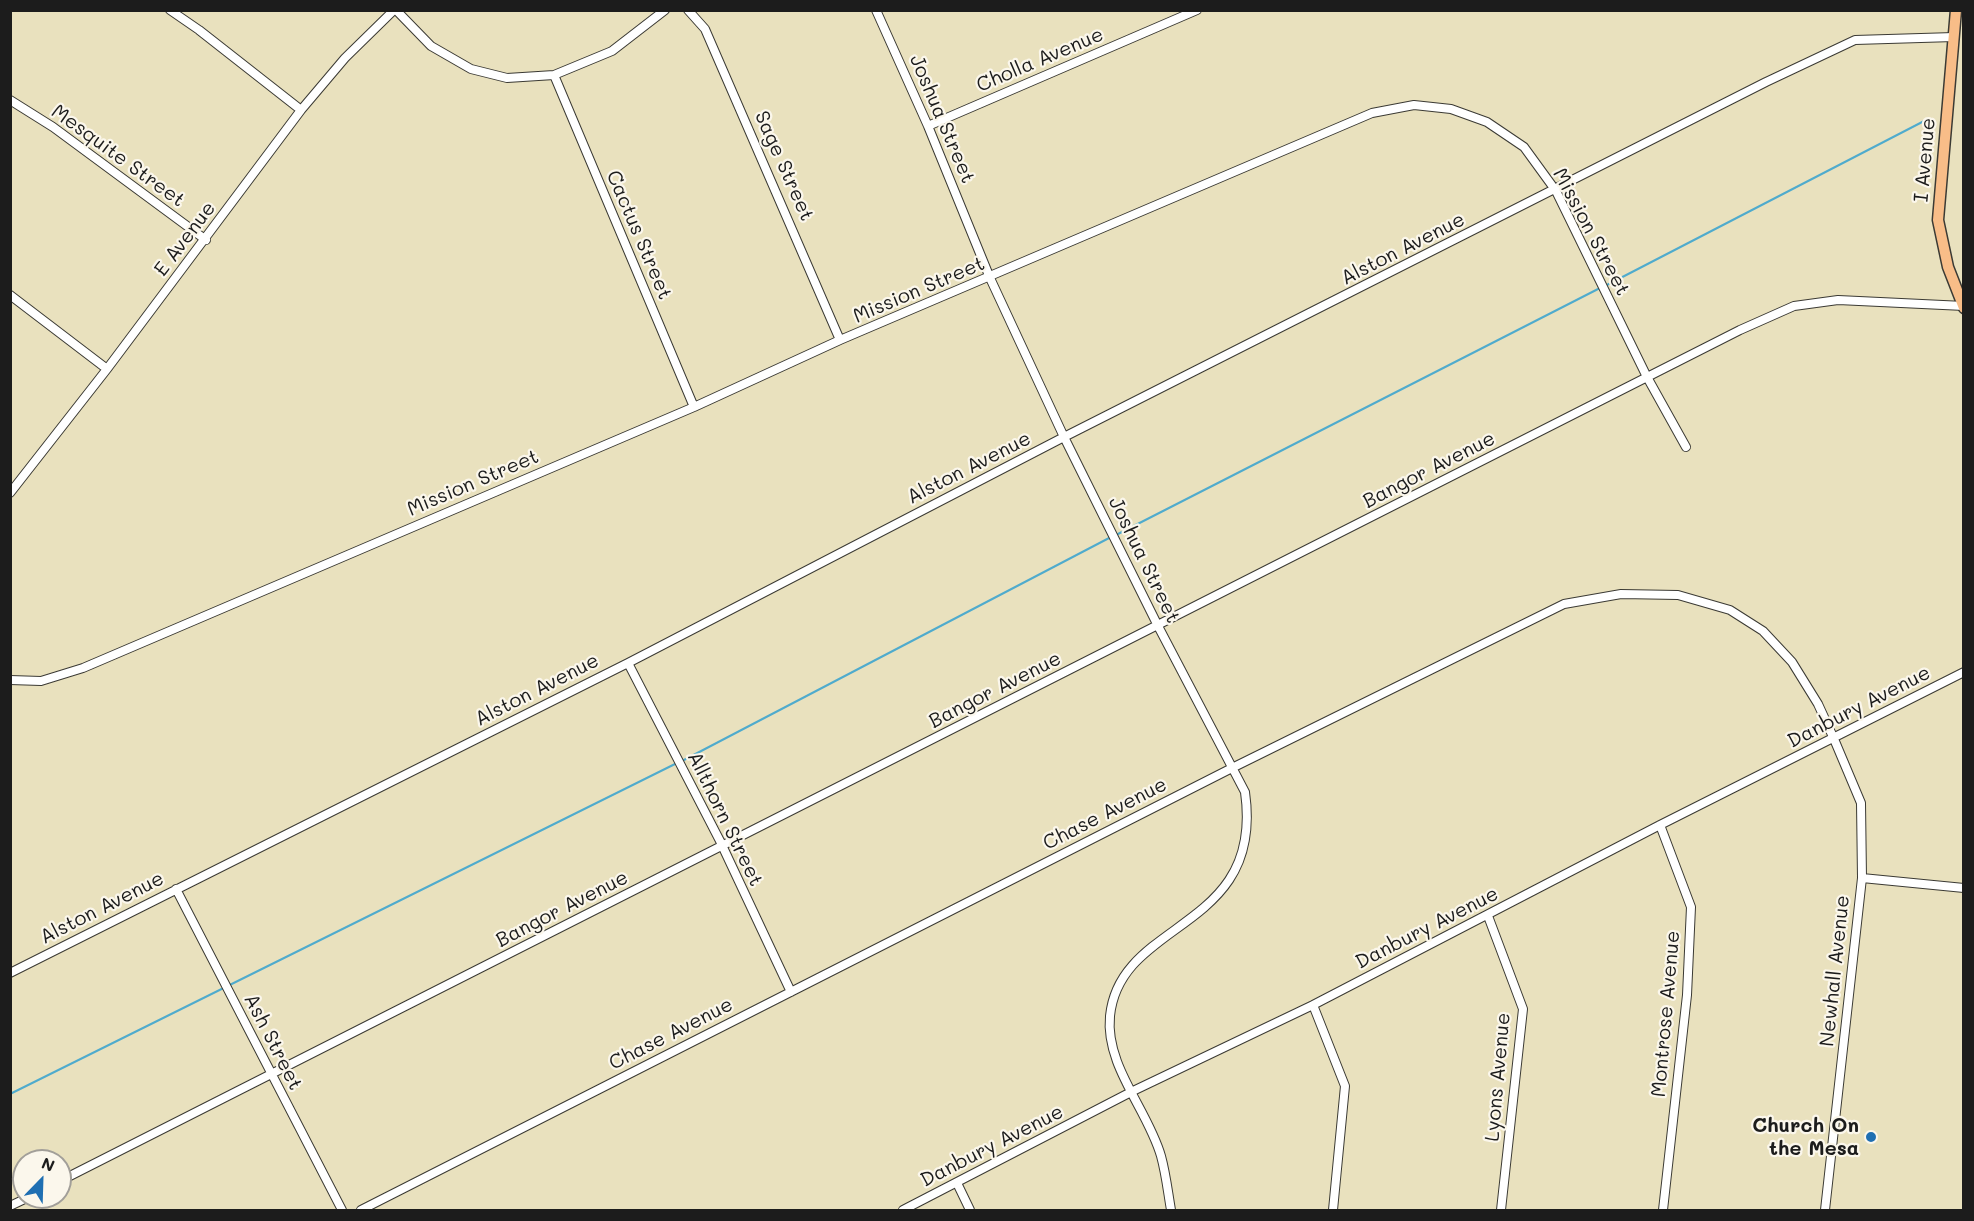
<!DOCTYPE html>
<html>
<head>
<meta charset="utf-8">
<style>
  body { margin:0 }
  #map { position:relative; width:1974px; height:1221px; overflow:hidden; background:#e9e1be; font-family:Mali,sans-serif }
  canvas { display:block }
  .frame { position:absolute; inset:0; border:12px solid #1c1c1c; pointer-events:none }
  .north { position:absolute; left:12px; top:1149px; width:60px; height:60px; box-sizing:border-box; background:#fbf7ec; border:2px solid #a29f99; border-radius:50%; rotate:23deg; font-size:16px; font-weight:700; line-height:24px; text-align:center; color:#1c1c1c }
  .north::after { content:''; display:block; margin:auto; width:21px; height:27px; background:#1f6fb2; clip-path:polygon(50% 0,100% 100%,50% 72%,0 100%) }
</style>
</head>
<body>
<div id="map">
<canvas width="1974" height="1221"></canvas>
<div class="frame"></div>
<div class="north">N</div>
</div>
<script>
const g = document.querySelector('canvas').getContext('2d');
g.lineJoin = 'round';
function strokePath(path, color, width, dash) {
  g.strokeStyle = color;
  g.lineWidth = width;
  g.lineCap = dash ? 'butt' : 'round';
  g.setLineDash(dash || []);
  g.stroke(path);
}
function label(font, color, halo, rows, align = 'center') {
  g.font = font + ' Mali,sans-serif';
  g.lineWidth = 4.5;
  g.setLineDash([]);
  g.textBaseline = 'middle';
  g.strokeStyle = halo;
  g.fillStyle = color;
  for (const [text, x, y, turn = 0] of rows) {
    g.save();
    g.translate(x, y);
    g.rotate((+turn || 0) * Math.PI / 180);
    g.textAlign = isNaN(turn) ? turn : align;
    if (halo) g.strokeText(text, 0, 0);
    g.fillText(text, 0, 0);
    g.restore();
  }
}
strokePath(new Path2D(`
  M1605,286l323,-167
  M1116,535l484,-247
  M682,761l429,-224
  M10,1094l667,-331`), '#4fabcd', 2);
const minor = new Path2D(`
  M170,10l29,20 102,80
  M396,10l35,36 40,23 36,9 47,-3 58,-24 53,-41
  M688,10l17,19 135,311
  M876,10l52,116 62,152 74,159 94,189 87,166c20,140 -125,126 -135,224 -5,50 38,94 51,140 5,18 7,37 10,54
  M554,75l140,332
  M10,100l43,27 153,113
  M928,126l269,-116
  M10,295l97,74
  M10,493l97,-124 194,-259 44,-52 49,-48
  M628,663l92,178 71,151
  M10,680l31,1 42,-13 611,-261 146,-67 532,-227 42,-8 37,4 36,13 37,25 32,44 91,186 39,70
  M1660,825l31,82 -4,88 -24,215
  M1862,878l102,10
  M176,889l166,321
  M1488,916l35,93 -22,201
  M10,973l618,-310 436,-226 702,-355 89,-42 99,-3
  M1313,1005l32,81 -12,124
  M60,1181l1680,-851 54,-24 44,-6 126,6
  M957,1183l13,27
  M10,1206l19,-9
  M361,1210l873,-443 330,-163 57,-10 57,1 52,15 33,21 29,31 26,42 16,35 27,64 1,75 -37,332
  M903,1210l230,-119 180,-86 347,-180 304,-153`);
const major = new Path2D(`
  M1956,10l-18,210 10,47 16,41`);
strokePath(minor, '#3b3a34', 10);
strokePath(major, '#3b3a34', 13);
strokePath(minor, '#fff', 8);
strokePath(major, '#f8bd88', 10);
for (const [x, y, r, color] of [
  [1871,1137,6,"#1f6fb2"]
]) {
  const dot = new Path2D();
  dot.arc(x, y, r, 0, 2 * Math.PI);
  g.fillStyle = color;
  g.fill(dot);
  strokePath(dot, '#fbf7ec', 2);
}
label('20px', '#1c1c1c', '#fbf7ec', [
  ["Cholla Avenue",1040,60,-23],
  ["Joshua Street",942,119,67],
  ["Mesquite Street",118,156,36],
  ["I Avenue",1925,160,-85],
  ["Sage Street",784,166,66],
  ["Mission Street",1591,232,62],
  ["Cactus Street",639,235,67],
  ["E Avenue",185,239,-53],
  ["Alston Avenue",1403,249,-27],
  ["Mission Street",919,290,-23],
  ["Alston Avenue",969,468,-27],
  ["Bangor Avenue",1429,470,-27],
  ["Mission Street",473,483,-23],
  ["Joshua Street",1144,560,64],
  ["Alston Avenue",537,690,-27],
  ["Bangor Avenue",995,690,-27],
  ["Danbury Avenue",1859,707,-27],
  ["Chase Avenue",1105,814,-27],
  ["Allthorn Street",725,819,64],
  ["Alston Avenue",102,908,-27],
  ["Bangor Avenue",562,909,-27],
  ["Danbury Avenue",1427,928,-27],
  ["Newhall Avenue",1835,971,-84],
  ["Montrose Avenue",1666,1014,-85],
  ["Chase Avenue",671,1034,-27],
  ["Ash Street",273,1042,63],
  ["Lyons Avenue",1498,1077,-85],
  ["Danbury Avenue",992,1146,-27]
]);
label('bold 20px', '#1c1c1c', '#fbf7ec', [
  ["Church On",1859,1126],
  ["the Mesa",1859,1149]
], 'right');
</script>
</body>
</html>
